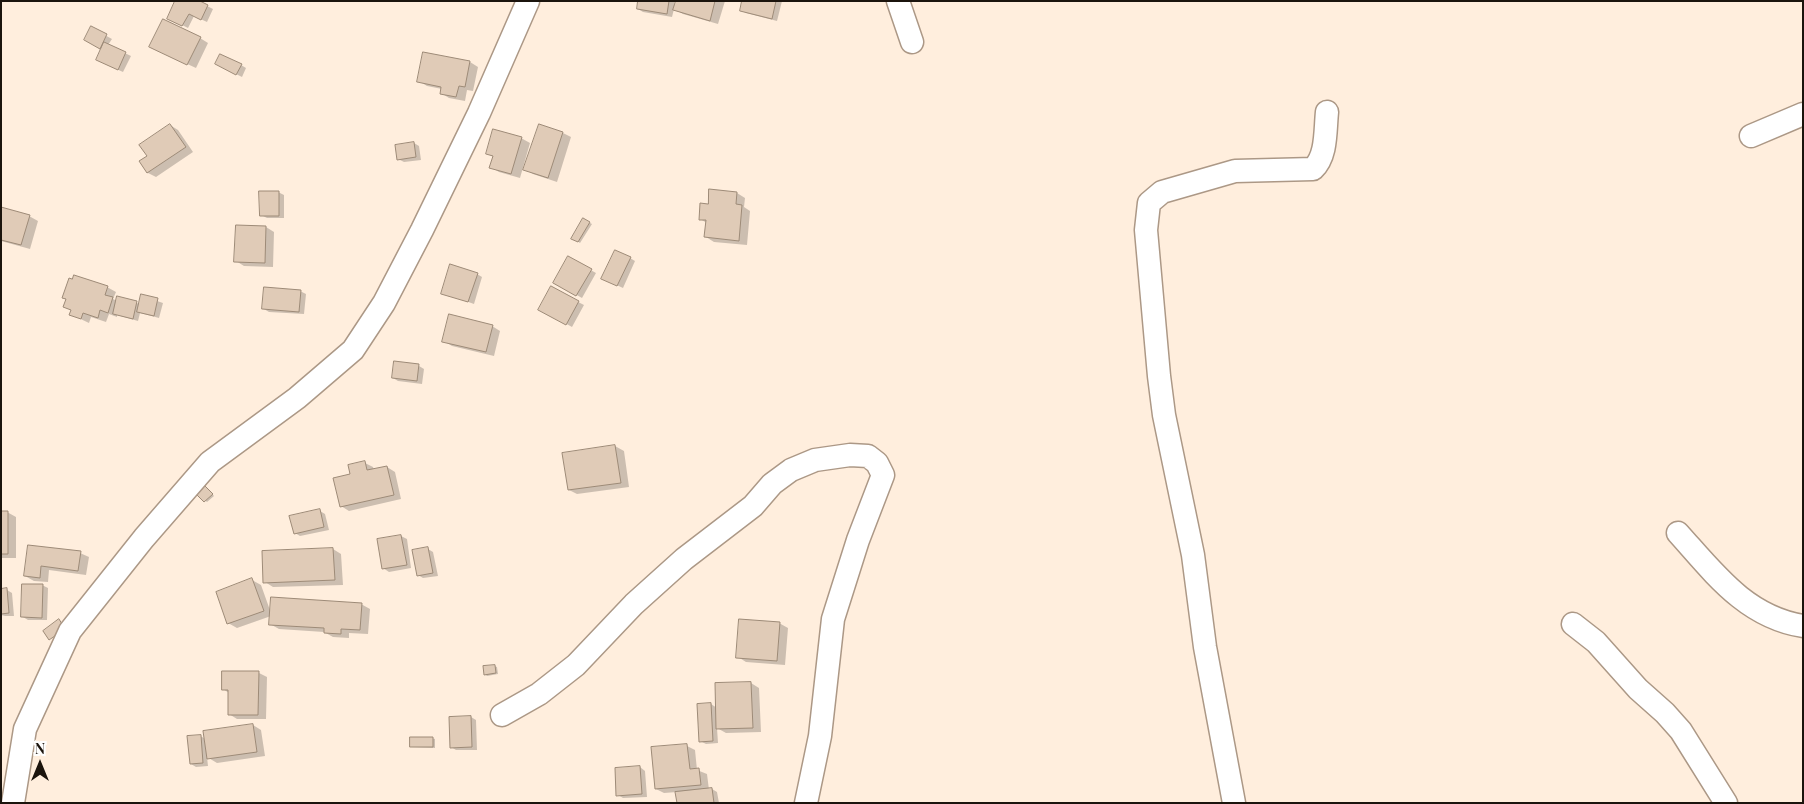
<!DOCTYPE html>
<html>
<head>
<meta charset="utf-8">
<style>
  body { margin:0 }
  #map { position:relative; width:1804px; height:804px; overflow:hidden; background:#fed; font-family:"Playfair Display",serif }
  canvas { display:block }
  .frame { position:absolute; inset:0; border:2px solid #1b140d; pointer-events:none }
  .north { position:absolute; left:15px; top:739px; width:50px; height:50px; -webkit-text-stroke:4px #fefefe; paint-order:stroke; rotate:0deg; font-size:14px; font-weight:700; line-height:20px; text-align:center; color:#1b140d }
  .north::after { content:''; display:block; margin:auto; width:18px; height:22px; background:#1b140d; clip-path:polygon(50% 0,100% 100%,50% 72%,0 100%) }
</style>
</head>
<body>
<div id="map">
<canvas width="1804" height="804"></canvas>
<div class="frame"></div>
<div class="north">N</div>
</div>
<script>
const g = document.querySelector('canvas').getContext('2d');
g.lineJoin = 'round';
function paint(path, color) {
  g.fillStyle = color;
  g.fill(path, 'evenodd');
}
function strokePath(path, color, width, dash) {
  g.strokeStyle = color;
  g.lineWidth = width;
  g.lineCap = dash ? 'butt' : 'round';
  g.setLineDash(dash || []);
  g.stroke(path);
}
paint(new Path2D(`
  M197,1l16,8 -6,13 -13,-6 -6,12 -14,-7z
  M639,1h36l-1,4h2l1,-4h48l-7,23 -35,-10 -9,-5 -2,8 -29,-5 -5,-3z
  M743,1h39l-5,20 -31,-8 -5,-3z
  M92,28l20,11 -4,6 23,11 -8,16 -20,-9 -1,-14 -17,-9z
  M200,38l8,5 -12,25 -37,-17z
  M424,53l46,9 8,5 -5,24 -6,-1 -2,11 -16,-3 -8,-5 1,-4 -15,-3 -8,-5z
  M241,65l5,3 -4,9 -20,-10z
  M170,125l8,5 15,22 -37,25 -8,-4 -7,-11 7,-6z
  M539,125l24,8 8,4 -14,45 -24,-8 -8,-5z
  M521,138l9,5 -10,35 -21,-6 -8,-5 3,-10 -7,-4z
  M414,143l5,3 2,14 -17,2 -6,-3z
  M710,190l27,3 8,5 -1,9 6,4 -3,34 -33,-3 -8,-5 1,-14 -7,-4 9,-14z
  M278,192l6,3v23h-17l-6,-3z
  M1,208l28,8 9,5 -8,28 -29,-8z
  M584,220l8,4 -12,19 -7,-5z
  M266,227l8,5 -1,35 -29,-1 -8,-5z
  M569,258l27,15 -14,25 -28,-16z
  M630,258l5,3 -12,27 -15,-7z
  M477,274l5,3 -8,27 -31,-11z
  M107,287l9,5 -3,7 4,2 1,-3 22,6 2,-8 21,7 -4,15 -19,-5 -2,8 -21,-6v2l-8,-3 -3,8 -15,-5 -2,6 -19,-9 2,-3 -7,-4 2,-7 -3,-2z
  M551,288l33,17 -12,22 -32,-18z
  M300,291l6,3 -2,20 -35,-2 -5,-3z
  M492,326l8,5 -6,25 -42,-10 -8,-5z
  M395,363l24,3 5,3 -2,15 -24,-3 -5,-3z
  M615,446l9,5 5,36 -52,7 -8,-4z
  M365,463l8,4 1,3 13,-3 8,5 6,27 -52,12 -8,-5z
  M207,488l7,8 -7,6 -9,-8z
  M320,511l5,3 4,16 -29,6 -5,-3z
  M7,512l9,5v41h-15v-45z
  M401,536l6,3 4,29 -22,4 -6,-4z
  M29,546l51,7 9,4 -3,18 -37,-5 -1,12 -14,-1 -9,-5z
  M333,549l8,5 2,31 -70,2 -8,-5z
  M428,549l5,3 5,24 -15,2 -5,-3z
  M252,580l9,5 10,28 90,-9 9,5 -2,25 -19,-1v5l-16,-1 -9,-5 -45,-3 -9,-5 1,-8 -34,12 -9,-5z
  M42,585l6,3 -1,32h-19l-5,-3z
  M1,590h6l5,3 2,23h-9l-4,-1z
  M779,623l9,5 -3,37 -39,-3 -8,-5z
  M494,666l3,1 1,7 -11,2 -2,-2z
  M259,673l8,4 -1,42h-29l-8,-5v-21l-6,-4z
  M751,683l8,5 2,44 -35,1 -9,-5 1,15 -12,1 -6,-3 11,-37 6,4z
  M471,717l5,3 1,30h-21l-5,-3z
  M253,725l8,5 4,26 -48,7 -10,-6 1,9 -12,1 -5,-3 9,-28 6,3z
  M432,738l3,1v9l-24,-1z
  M687,746l8,4 2,20 10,4 2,16 3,-1 5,3 2,11h-41l-1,-11 -13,1 -8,-4z
  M640,767l5,4 2,26 -24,1 -5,-3z`), '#0003');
const building = new Path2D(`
  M175,1h25l8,4 -7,15 -12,-6 -7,12 -15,-7z
  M638,1h31l-2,13 -30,-5z
  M676,1h39l-5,20 -37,-11z
  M742,1h34l-4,18 -32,-8z
  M163,19l38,18 -14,28 -38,-18z
  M91,26l16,8 -7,15 -16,-9z
  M104,42l22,10 -8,18 -22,-10z
  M423,52l47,9 -5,26 -6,-1 -3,11 -16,-3 1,-7 -24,-5z
  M220,54l22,10 -6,11 -21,-11z
  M170,124l16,23 -39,26 -8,-12 8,-5 -8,-11z
  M539,124l24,8 -15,46 -25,-8z
  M493,129l29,8 -11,37 -22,-6 4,-12 -7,-2z
  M414,142l2,15 -19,3 -2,-15z
  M709,189l28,3 -1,12 6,1 -3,36 -35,-4 2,-17h-7l1,-17 8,1z
  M259,191h20v25h-19z
  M1,207l29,8 -9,30 -20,-5z
  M583,218l7,4 -12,20 -7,-3z
  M236,225l30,1 -1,37 -31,-1z
  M615,250l16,7 -14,29 -16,-7z
  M568,256l24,13 -16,27 -23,-13z
  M450,264l28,9 -10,29 -27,-8z
  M74,275l34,11 -3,9 8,2 -5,16 -8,-3 -2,8 -15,-5 -2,6 -12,-4 2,-5 -8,-3 3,-8 -4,-1 7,-20 3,1z
  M551,286l28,15 -13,24 -28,-15z
  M264,287l37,3 -2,22 -37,-3z
  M141,294l17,4 -4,18 -17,-4z
  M117,296l20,5 -4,18 -20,-5z
  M449,314l44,11 -7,27 -44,-10z
  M394,361l25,3 -2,17 -25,-3z
  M615,445l6,38 -53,7 -6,-37z
  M365,461l2,9 20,-4 7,29 -54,12 -7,-29 17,-4 -2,-9z
  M204,485l9,9 -9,8 -8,-8z
  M320,509l4,18 -30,7 -5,-18z
  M1,511h7v43h-7z
  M401,535l6,30 -25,4 -5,-30z
  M28,545l53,6 -3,20 -37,-5 -1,12 -16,-2z
  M428,547l5,26 -16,3 -5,-26z
  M333,548l2,32 -72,3 -1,-32z
  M252,578l12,33 -37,13 -11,-32z
  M22,584h21l-1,34 -21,-1z
  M7,588l2,25 -8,1v-25z
  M271,597l91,6 -2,27 -19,-1v5l-17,-1v-5l-55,-3z
  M59,619l6,10 -16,11 -6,-9z
  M739,619l41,3 -3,39 -41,-3z
  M495,665l1,8 -12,2 -1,-9z
  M222,671h37l-1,44h-30v-25h-6z
  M751,682l2,46 -37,1 -1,-46z
  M711,703l2,38 -14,1 -2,-38z
  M471,716l1,31 -22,1 -1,-31z
  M253,724l4,28 -50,7 -4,-28z
  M201,735l2,28 -13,1 -3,-28z
  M410,737h23v10h-23z
  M687,744l3,25 9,-1 2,17 -46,4 -4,-42z
  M640,766l2,28 -26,2 -1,-28z
  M712,788l2,15h-37l-2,-11z`);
paint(building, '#e0cbb7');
strokePath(building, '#9d8a77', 1);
const minor = new Path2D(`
  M898,1l14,41
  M1751,136l52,-22
  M1678,533c36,40 68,84 125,93
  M1573,624l23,18 42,47 27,24 16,18 45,72
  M502,715l37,-21 37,-29 58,-61 50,-45 69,-53 19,-22 19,-14 24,-10 35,-5 18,1 9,7 6,12 -25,65 -25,79 -13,117 -14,67
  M13,803l12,-74 45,-98 74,-93 66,-76 87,-64 56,-48 31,-47 38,-73 57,-117 49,-112
  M1234,803l-29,-156 -12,-92 -29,-140 -5,-39 -13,-146 3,-27 13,-11 73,-21 78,-2c14,-13 12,-38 14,-57`);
strokePath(minor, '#ac9886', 25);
strokePath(minor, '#fff', 22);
</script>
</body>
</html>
